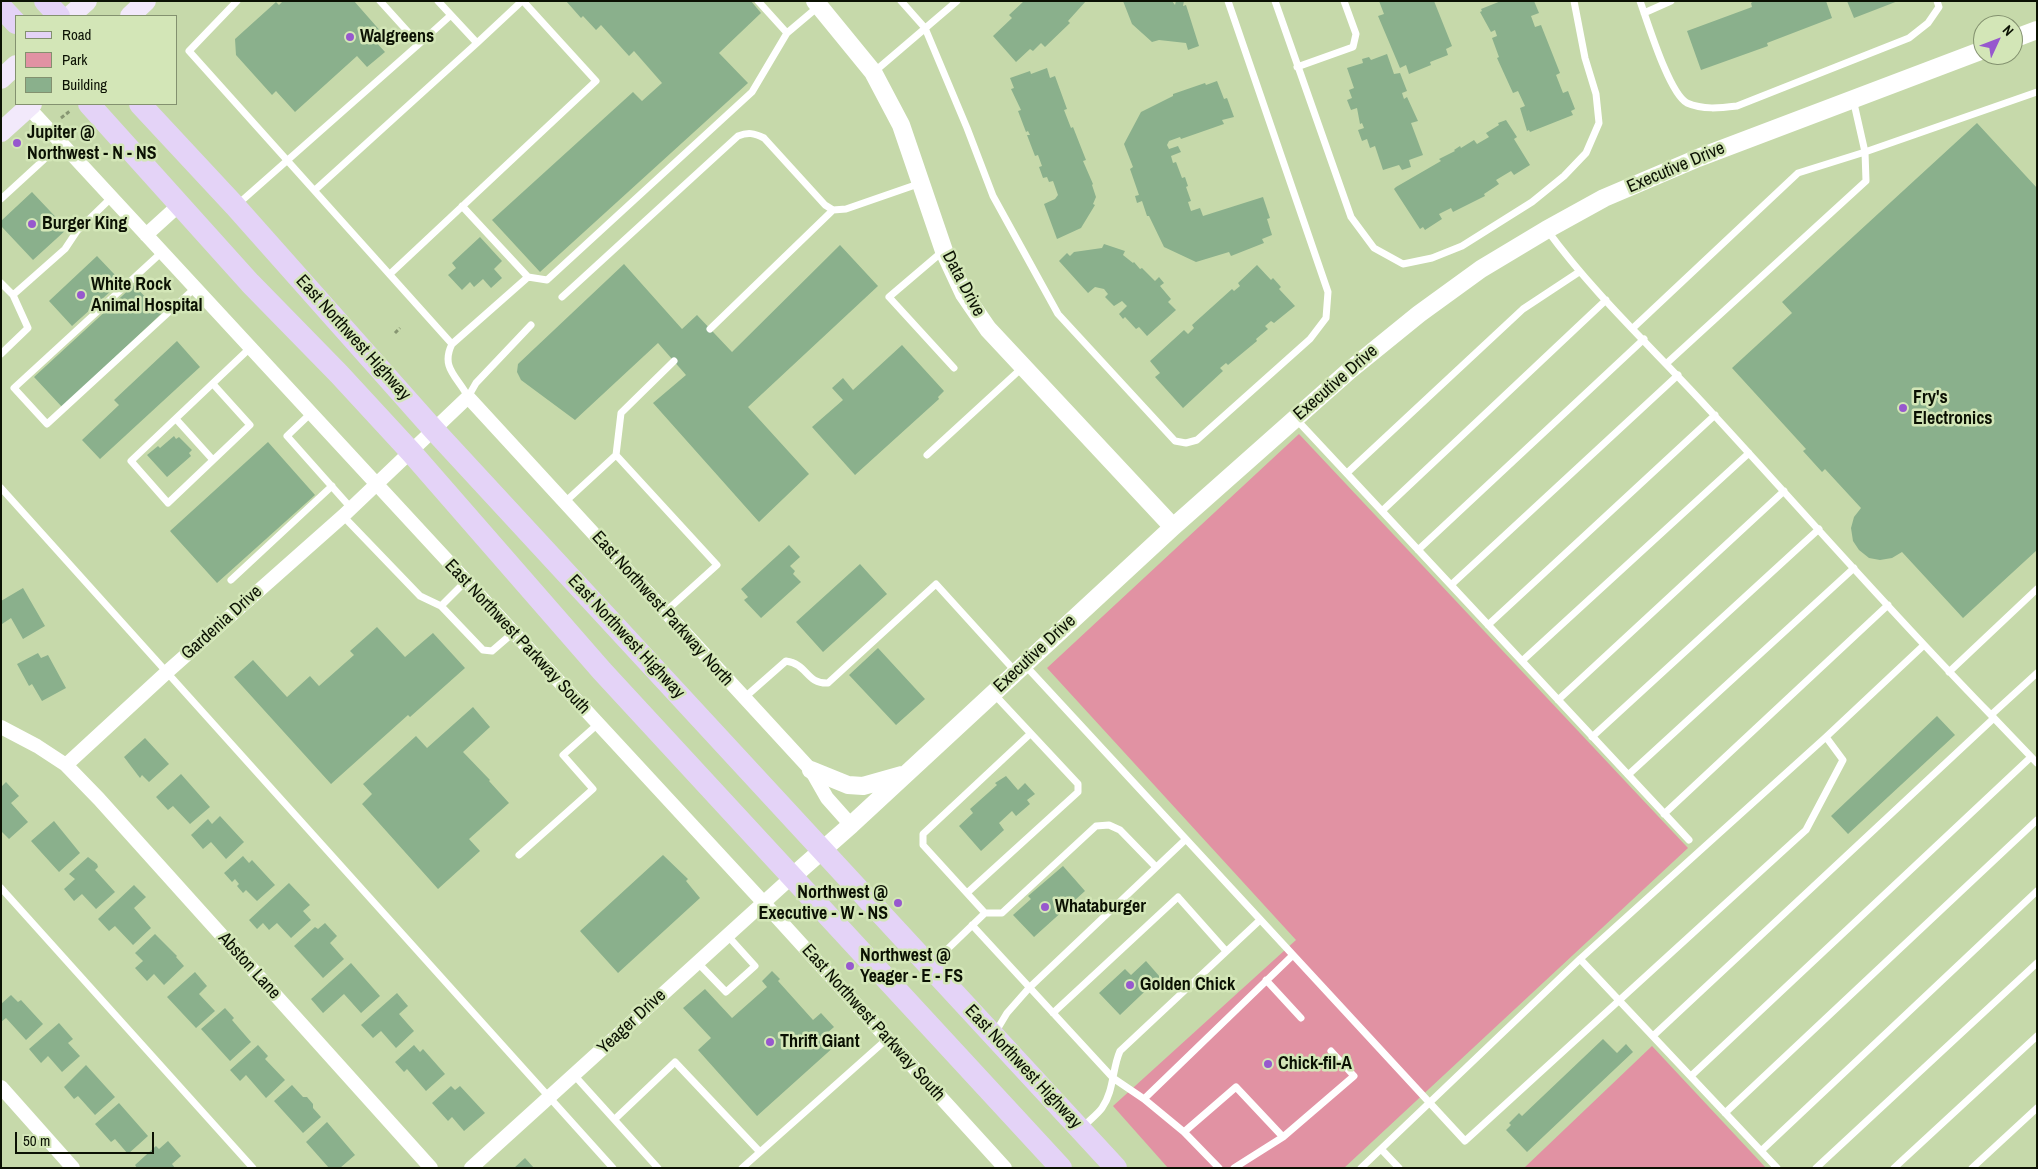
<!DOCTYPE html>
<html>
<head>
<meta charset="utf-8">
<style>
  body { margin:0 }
  #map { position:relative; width:2038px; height:1169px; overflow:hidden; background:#c6d9aa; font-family:"Archivo Narrow",sans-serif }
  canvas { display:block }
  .frame { position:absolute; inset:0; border:2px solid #0b1103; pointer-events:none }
  .legend { position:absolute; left:15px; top:15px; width:162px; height:90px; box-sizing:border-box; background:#d3e6b7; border:1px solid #83916f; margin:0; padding:6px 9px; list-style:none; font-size:15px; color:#0b1103 }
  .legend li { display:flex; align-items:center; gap:10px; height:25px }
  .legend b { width:25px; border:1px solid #83916f }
  .north { position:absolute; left:1973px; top:15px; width:50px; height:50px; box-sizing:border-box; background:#d3e6b7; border:1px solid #83916f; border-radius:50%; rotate:47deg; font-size:14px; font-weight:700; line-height:20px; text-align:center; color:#0b1103 }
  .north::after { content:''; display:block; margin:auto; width:18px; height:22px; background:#9758ce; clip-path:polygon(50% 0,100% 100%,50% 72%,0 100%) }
  .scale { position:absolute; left:15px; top:1132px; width:139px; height:22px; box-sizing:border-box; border:2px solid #0b1103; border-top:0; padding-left:6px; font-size:15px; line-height:18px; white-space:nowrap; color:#0b1103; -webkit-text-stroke:4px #d3e6b7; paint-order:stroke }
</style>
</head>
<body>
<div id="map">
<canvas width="2038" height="1169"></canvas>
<div class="frame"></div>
<ul class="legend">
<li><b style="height:6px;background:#e4d3f7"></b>Road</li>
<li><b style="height:14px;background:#e192a3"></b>Park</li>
<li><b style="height:14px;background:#8ab08c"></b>Building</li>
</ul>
<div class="north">N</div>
<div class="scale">50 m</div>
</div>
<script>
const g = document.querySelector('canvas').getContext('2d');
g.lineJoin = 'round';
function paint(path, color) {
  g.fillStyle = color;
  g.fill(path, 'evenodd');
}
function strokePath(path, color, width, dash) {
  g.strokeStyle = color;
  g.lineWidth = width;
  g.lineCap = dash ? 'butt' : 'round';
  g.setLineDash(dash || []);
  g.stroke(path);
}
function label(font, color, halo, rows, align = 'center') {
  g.font = font + ' "Archivo Narrow",sans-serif';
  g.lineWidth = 5;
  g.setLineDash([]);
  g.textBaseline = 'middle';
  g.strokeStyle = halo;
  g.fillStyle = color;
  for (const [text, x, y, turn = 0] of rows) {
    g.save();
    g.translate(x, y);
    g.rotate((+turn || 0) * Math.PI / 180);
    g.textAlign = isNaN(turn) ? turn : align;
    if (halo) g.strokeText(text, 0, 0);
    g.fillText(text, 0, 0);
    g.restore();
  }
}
paint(new Path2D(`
  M1299,434l389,414 -344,320h-176l-55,-62 183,-166 -249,-272z
  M1652,1046l114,122h-242z`), '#e192a3');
paint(new Path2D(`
  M283,1h71l29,33 -8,7 10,11 -18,15 -10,-11 -62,56 -19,-21 -4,4 -36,-40 -1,-16 41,-37 3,3z
  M566,1h185l10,12 -42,40 29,30 -208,189 -48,-52 141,-128 9,9 20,-18 -28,-32 -5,5 -28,-31 -5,5 -13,-14 -2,2z
  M1024,1h62l-18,20 2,2 -25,24 -4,-4 -8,8 -3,-2 -14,13 -23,-26 19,-18 -3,-3z
  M1123,1h49l3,4 1,-4h8l-1,5 3,-1 13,41 -11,4 -2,-7 -27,-3 -7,2 -20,-18z
  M1379,1h55l18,45 -6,3 2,6 -18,7 1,3 -22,9 -3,-9 -6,3 -22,-52 6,-2z
  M1501,1h33l5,12 -8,3 4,11 6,-2 19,48 -4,2 7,18 5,-2 7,18 -4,2 2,4 -43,17 -1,-2 -2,1 -7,-23 5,-2 -7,-15 -5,2 -16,-35 2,-1 -7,-19 5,-2 -2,-6 -4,2 -11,-20 2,-1 -1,-2z
  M1754,1h72l6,17 -65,25 1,3 -67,24 -14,-39 65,-24 -1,-4z
  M1847,1h51l-44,17z
  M1387,54l7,20 6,-1 7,18 -5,2 2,6 3,-2 11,24 -7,2 12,32 -14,5 2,7 -9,3 -3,-5 -16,5 -8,-24 -5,2 -3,-9 -5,2 -4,-11 6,-2 -2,-5 -2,1 -3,-16 -6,2 -4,-10 5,-2 -3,-8 5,-2 -7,-20 16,-5 -1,-4 7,-2 2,3z
  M1047,68l3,10 5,-2 12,33 -3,1 7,18 2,-1 13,33 -3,1 10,23 -1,1 4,12 -3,7 2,1 -14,23 -24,11 -13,-35 11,-5 3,-4 -5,-14 -4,1 -2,-5 -4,1 -4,-11 3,-1 -4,-11 -3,1 -8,-21h3l-2,-4 -2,1 -8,-21 3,-1 -10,-21 3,-1 -4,-10 20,-7 1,3z
  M1217,81l7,18 3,-1 7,19 -12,3 2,4 -43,15 -1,-2 -11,4 -2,4 2,4 9,-3 3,6 -10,4 2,7 3,-1 6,16 3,-1 3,9 -2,1 5,14 -3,1 3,9 9,-3 3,8 60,-19 7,21 -3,1 5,16 -10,4 2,4 -33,13 -2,-4 -33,10 -32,-15 -15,-31h-2l-5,-15 -5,2 -2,-7 4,-1 -9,-26 3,-2 -9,-23 17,-32 32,-16v-2l32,-11 1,2z
  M1506,120l11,17 -3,2 16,26 -16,10 -3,-4 -15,9 3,4 -15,10 1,2 -32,16 -2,-4 -12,6 3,5 -17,11 -2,-3 -3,2 -26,-40 2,-2 45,-26 -2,-2 16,-8 -1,-1 6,-4 1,2 13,-8 3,4 12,-7 -3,-4 13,-8 -1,-2z
  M1977,123l60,65v362l-74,68 -61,-66 -10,6 -12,2 -11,-2 -10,-8 -6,-9 -2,-13 3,-11 7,-9 -36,-39 -3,3 -19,-21 3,-2 -74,-81 60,-55 -10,-11z
  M32,192l35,37 -34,31 -32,-34v-5z
  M480,237l22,24 -8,8 8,9 -11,10 -8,-9 -9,8 -4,-5 -8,8 -14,-15 8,-7 -4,-5z
  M1104,244l21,7 -2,4 10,8 1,-1 6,7 2,-1 13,13 4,-4 5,6 -4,3 11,13 -3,3 8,8 -29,26 -8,-9 -3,2 -11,-12 -2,2 -4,-5 8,-8 -5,-5 -8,5 -9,-9 3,-3 -4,-5 -9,-2 -7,6 -29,-32 8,-8 3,3 4,-4 28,-4z
  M840,245l38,41 -130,121 61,67 -50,48 -106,-119 33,-28 -28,-32 -83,77 -54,-40 -4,-8 1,-8 106,-100 58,65 15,-14 35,37z
  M97,256l18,19 -9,8 6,7 -40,36 -23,-25z
  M1257,265l14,15 2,-2 8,9 -2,2 16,17 -21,17 -3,-2 -6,5 3,3 -12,10 1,2 -29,24 -2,-2 -6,5 3,3 -40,37 -28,-31 5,-4 -10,-12 34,-31 4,4 6,-6 -2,-3 40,-36 2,2 6,-5 -2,-3z
  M134,285l27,29 -99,93 -28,-30z
  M177,341l23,26 -100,92 -18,-19 37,-35 -5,-5z
  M902,345l42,46 -6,6 1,2 -84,76 -43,-48 31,-27 -11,-12 11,-10 10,12z
  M174,436l2,3 3,-2 13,13 -3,3 2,3 -24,21 -20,-22 11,-9 2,2z
  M268,442l47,53 -98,88 -47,-52z
  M789,545l11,12 -10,9 5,5 -2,3 8,8 -40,36 -17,-18 4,-3 -7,-8z
  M860,564l27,30 -64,58 -27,-30z
  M23,588l22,38 -22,13 -12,-21 -9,6 -1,-2v-21z
  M377,627l28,30 28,-24 32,35 -55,49 -2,-2 -77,69 -97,-107 19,-17 34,37 23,-21 9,10 35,-31 -4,-4z
  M878,648l47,51 -29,26 -47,-50z
  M38,653l3,5 7,-3 18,33 -24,13 -10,-17 -3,2 -12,-22z
  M473,707l17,20 -27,25 27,28 -1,1 20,22 -40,36 11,12 -42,38 -76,-85 10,-10 -9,-10 53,-48 11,12z
  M1937,716l18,19 -107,99 -17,-18z
  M145,738l24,26 -20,18 -7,-7 -2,3 -16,-21z
  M181,774l29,33 -20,17 -17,-18 -5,4 -12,-13z
  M1006,776l12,14 7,-7 10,11 -8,6 3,4 -14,12 -4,-5 -13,12 5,7 -23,21 -22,-25 14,-13 -3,-4 27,-24 -2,-2z
  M6,782l13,14 -8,7 17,19 -19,17 -8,-8v-44z
  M220,816l24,26 -18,17 -15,-17 -8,7 -12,-14 17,-16 4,5z
  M54,821l26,32 -21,19 -28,-31z
  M663,855l25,24 -2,2 14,17 -82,75 -38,-42z
  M243,856l6,7 3,-3 23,25 -18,16 -11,-11 -3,3 -6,-7 2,-2 -4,-5 -3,3 -8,-9z
  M88,857l9,7 1,3 -3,3 20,22 -19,17 -14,-15 -8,7 -10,-12 11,-10 -6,-5z
  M1063,866l22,25 -51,46 -21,-22 18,-16 -3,-3z
  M289,883l21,22 -7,6 8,9 -20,18 -14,-15 -8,7 -6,-7 -6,6 -8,-9z
  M134,885l12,12 -12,11 17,20 -18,17 -18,-19 -6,5 -11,-12z
  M325,923l12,13 -7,7 14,16 -21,19 -29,-32 21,-19 3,2z
  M155,934l22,22 -1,1 8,9 -20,19 -10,-11 -7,7 -12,-13 8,-7 -8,-8z
  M1146,961l14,16 -40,38 -21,-22 26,-24 6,6z
  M351,963l29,33 -19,17 -17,-19 -21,19 -12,-14z
  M772,971l8,8 -2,2 35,39 8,-7 13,14 -8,7 10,11 -79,71 -59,-66 13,-12 -28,-30 22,-19 27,29 35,-31 -5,-6z
  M195,972l12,14 -8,8 16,17 -19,17 -29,-31z
  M397,993l11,13 -9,8 15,17 -18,17 -15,-17 -8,7 -12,-13z
  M11,995l7,7 3,-2 22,24 -17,16 -20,-22 -5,4v-18z
  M225,1008l9,10 -2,2 19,22 -21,19 -29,-32z
  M59,1023l14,16 -5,4 12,13 -18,16 -14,-16 -7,7 -12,-14z
  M1603,1039l14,14 9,-9 7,8 -106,100 -21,-22 5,-5 -2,-2 10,-10 3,3z
  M258,1045l10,11 -3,3 20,21 -19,18 -20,-23 -6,6 -10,-11z
  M414,1045l6,7 3,-3 22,25 -19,17 -19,-22 -3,3 -9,-10z
  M86,1065l29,32 -20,18 -17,-19 -4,3 -10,-12z
  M292,1085l11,12h4l6,7v4l8,9 -18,16 -29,-32z
  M451,1086l4,4 5,-4 25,27 -21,18 -12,-14 -4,4 -16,-18z
  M119,1103l29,33 -20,18 -13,-15 -4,3 -16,-18z
  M327,1122l28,33 -15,13h-11l-23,-26z
  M168,1141l13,15 -9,8 3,4h-38l-2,-3 21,-19 3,3z
  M525,1158l9,10h-20z`), '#8ab08c');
strokePath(new Path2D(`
  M61,118l9,-7
  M395,333l5,-5`), '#879672', 3, [4, 2.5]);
strokePath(new Path2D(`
  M237,1l-48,50 263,293c-12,24 6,33 16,53
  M758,1l29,32 32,-27
  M901,1l24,27 42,100 26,68 65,118 117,127 11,2 11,-3 113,-101 16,-21 2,-26 -100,-291
  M1275,1l76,216 23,31 29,16 29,-6 30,-12 70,-44 32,-26 22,-23 13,-30 -3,-29 -11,-36 -11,-57
  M1640,1c8,22 29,92 47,102 16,7 33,5 50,3l172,-68 19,-15 11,-16 -2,-6
  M1644,13l27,-12
  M477,43l45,-42
  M419,44l32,-29
  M1297,67l56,-20 3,-13 -12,-33
  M874,72l83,-71
  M315,190l162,-147 -39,-42
  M1,199l61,-56
  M238,204l181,-160 -39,-43
  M1547,230c49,67 112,124 167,185 92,100 182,203 277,300l46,-42
  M943,251l-54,46 65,71
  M162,252l-148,136 33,36 148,-136
  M390,274l206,-193 -73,-80
  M528,277l19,3 205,-188 35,-59
  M1,283l12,12 52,-46 12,-18 35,-34
  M562,297l176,-161c10,-4 16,-3 26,2l61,67 8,5 13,-1 75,-26
  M1633,328l165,-155 67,-21 -12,-53
  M710,329l123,-119
  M452,344l76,-67 -66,-71
  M1,354l27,-26 -15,-33
  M1667,363l199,-182 -1,-29 172,-60
  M213,384l37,41 -82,78 -37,-42 119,-113
  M468,397l8,-14 55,-58
  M310,414l-23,22 64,72
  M1295,418l394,422
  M176,419l37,41
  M616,455l5,-42 53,-52
  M927,455l96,-88
  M1347,473l176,-164 56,-37
  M1,488l612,680
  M565,502l51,-47 101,110 -52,47
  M1382,511l224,-211
  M343,516l77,80 21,10
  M1418,550l226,-211
  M231,580l101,-94
  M466,581l-25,25 42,44 9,1 22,-19
  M1451,585l227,-210
  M1488,625l227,-210
  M1522,661l227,-208
  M1024,664l441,477 341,-311 37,-70 -17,-23
  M1949,672l88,-83
  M744,698l42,-37c22,3 20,23 42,22l108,-99 79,87
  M1558,700l226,-209
  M1991,715l46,48
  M1592,737l227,-208
  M1628,775l226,-207
  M1664,814l224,-209
  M519,855l74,-66 -30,-34 35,-31
  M1,888l252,280
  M967,893l111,-101v-8l-85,-91
  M985,913h17l94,-87 13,-1 11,5 36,37
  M972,925l141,153 31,21 40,33 35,36
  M1580,959l197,209
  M697,962l29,30 29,-26 -28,-31
  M932,964l53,-51 -62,-68v-11l107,-100
  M1266,980l35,38
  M1053,1013l125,-116 48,54
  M995,1033l12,-20 22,-25 156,-148
  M1653,1036l341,-318
  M574,1075l84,93
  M1691,1076l340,-319
  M1144,1099l149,-144
  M1725,1113l312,-293
  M615,1119l60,-57 84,89
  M1082,1128c6,-7 15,-13 20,-20 12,-17 10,-39 18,-57l140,-131
  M1184,1132l52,-45 47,50
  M1381,1149l18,19
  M1761,1151l276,-260
  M742,1168l145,-129
  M1234,1168l49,-31 71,-61 -23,-25
  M1361,1168l219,-209 246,-222 98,-92
  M1816,1168l221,-205
  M1894,1168l143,-132
  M1972,1168l65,-60`), '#fff', 7);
strokePath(new Path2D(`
  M28,107l735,795 242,266
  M146,235l33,-30
  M1,727l36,19 29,19 33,34 332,369
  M66,765l101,-93 176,-156 125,-119 343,373 16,28 24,27
  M1,1087l72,81
  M471,1168l322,-292`), '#fff', 14);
strokePath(new Path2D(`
  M815,1l58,71 28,53 43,126 20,43 24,35 185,198
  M2013,39l24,-9
  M811,770l37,15 15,1 39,-11
  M793,876l58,-51 322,-298 177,-157 69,-56 62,-45 65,-39 58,-32 94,-40 285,-108`), '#fff', 18);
strokePath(new Path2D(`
  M70,16l17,-15
  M130,16l16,-15
  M1,79l15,-14
  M1,132l31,-28`), '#f2e9fb', 20);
strokePath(new Path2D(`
  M45,1l14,15
  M1,7l15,16
  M89,104l161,179 89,91 72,78 191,219 459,497
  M140,104l95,102 199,224 682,738`), '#e4d3f7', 22);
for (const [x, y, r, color] of [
  [350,37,5,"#9758ce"],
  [17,143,5,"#9758ce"],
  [32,224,5,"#9758ce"],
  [81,295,5,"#9758ce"],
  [1903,408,5,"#9758ce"],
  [898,903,5,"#9758ce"],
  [1045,907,5,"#9758ce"],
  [850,966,5,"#9758ce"],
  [1130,985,5,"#9758ce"],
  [770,1042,5,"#9758ce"],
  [1268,1064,5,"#9758ce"]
]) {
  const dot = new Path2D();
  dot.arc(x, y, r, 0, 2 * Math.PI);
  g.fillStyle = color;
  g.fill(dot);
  strokePath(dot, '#d3e6b7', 2);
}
label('bold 18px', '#0b1103', '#d3e6b7', [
  ["Walgreens",360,37],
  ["Jupiter @",27,133],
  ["Northwest - N - NS",27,154],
  ["Burger King",42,224],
  ["White Rock",91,285],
  ["Animal Hospital",91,306],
  ["Fry's",1913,398],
  ["Electronics",1913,419],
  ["Northwest @",888,893,"right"],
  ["Executive - W - NS",888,914,"right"],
  ["Whataburger",1055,907],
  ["Northwest @",860,956],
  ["Yeager - E - FS",860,977],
  ["Golden Chick",1140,985],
  ["Thrift Giant",780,1042],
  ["Chick-fil-A",1278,1064]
], 'left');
label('18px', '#0b1103', '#d3e6b7', [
  ["Executive Drive",1676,168,-23],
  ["Data Drive",963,284,62],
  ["East Northwest Highway",353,338,48],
  ["Executive Drive",1336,383,-41],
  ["East Northwest Parkway North",662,609,48],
  ["Gardenia Drive",222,623,-42],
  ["East Northwest Parkway South",517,637,47],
  ["East Northwest Highway",626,637,47],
  ["Executive Drive",1035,654,-43],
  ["Abston Lane",249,966,48],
  ["Yeager Drive",632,1022,-43],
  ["East Northwest Parkway South",873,1023,48],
  ["East Northwest Highway",1023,1067,47]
]);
</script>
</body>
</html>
